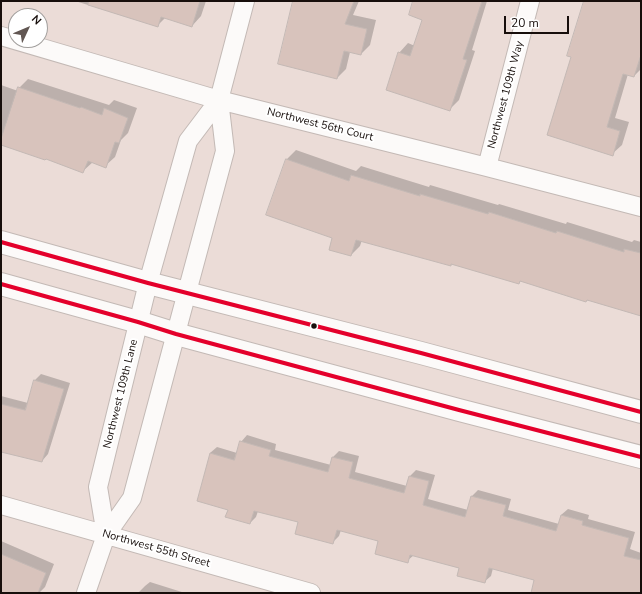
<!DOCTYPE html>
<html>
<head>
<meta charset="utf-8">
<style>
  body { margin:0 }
  #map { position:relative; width:642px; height:594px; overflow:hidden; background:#ebdcd7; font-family:"Nunito Sans",sans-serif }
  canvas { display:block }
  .frame { position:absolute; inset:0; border:2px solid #170e0b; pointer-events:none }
  .north { position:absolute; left:8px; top:8px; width:40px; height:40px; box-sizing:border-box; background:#fff; border:1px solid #a29f9d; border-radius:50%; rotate:46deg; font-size:11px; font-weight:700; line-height:16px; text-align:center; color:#170e0b }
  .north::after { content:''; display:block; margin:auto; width:14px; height:18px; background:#615652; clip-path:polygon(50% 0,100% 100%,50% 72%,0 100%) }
  .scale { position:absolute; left:504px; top:16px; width:65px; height:18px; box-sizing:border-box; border:2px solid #170e0b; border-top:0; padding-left:5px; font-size:12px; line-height:14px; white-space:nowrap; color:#170e0b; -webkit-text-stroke:3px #fff; paint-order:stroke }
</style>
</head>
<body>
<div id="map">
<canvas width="642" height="594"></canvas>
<div class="frame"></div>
<div class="north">N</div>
<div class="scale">20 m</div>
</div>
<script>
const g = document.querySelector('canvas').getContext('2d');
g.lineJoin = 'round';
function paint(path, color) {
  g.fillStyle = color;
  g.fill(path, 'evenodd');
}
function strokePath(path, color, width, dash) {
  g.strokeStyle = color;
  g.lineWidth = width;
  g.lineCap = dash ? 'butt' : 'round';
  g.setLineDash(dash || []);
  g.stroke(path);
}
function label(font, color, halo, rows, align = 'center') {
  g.font = font + ' "Nunito Sans",sans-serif';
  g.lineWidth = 4;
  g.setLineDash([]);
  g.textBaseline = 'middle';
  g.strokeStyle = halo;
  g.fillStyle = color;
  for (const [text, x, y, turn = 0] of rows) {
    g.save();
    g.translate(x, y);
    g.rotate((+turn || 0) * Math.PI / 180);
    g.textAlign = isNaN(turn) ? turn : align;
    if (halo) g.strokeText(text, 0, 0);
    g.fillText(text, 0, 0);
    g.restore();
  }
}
paint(new Path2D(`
  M75,1h131l-5,15 -9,10 -26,-9 -9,9z
  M294,1h65l-6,14 23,5 -6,25 -9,9 -11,-2 -4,17 -9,9z
  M414,1h73l-15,49 3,1 -16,49 -9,9 -51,-56 9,-10 7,3 8,-27z
  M585,1h56v68l-7,7 -6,-2 -13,44 14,4 -7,23 -10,9 -40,-97z
  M28,79l81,26 5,-5 23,8 -9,25 -7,7 -6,17 -10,9 -12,-4 -10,9 -37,-13 -45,-14v-59l17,6 1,-3z
  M296,150l60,21 5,-5 68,21 1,-2 68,20 1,-1 67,20 1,-2 65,20 2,-2 7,2v73l-53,-15 -2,1 -65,-20 -3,2 -66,-19 -2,1 -88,-25 -2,6 -9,9 -18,-17 -46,-79z
  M41,374l29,9 -22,71 -6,7 -41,-10v-55l27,7 7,-23z
  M247,435l29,9 -1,6 56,15 2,-8 6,-6 20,5 -4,16 52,14 3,-10 6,-6 19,5 -7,24 40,11 4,-14 6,-6 33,9 -3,11 51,14 2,-9 7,-6 21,6 -1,4 47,13 -5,17 11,4v40h-109l3,-14 -42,-11 -2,8 -7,6 -24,-14 -46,-13 -7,6 -28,-21 -38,-10 -2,6 -6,6 -33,-21 -42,-10 -2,6 -6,6 -21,-14 -19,-56 7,-6 20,6 4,-11z
  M1,541l53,23 -9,23 -6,6h-38z
  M150,582l35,11h-47l7,-7z`), '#0003');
const building = new Path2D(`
  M89,1h111l-8,26 -31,-10 -3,10 -70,-22z
  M293,1h61l-9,23 22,5 -6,26 -17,-4 -7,28 -59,-15z
  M413,1h69l-19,58 4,1 -17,51 -64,-21 12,-38 12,4 12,-36 -13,-5z
  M584,1h57v54l-7,22 -11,-3 -16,53 13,4 -7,25 -66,-21 24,-78 -4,-1z
  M18,87l62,21 1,-1 21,8 2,-7 24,10 -9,25 -4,-1 -9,26 -18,-7 -5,12 -37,-14 -1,1 -44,-15v-6z
  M286,159l63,22 2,-6 69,21v-2l68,20 1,-2 67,21 1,-2 67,21v-3l17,4v63l-54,-16 -1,2 -66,-21 -1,3 -68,-20v2l-95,-26 -5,16 -22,-6 3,-12 -66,-23z
  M34,380l30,9 -22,73 -41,-10v-48l24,6z
  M240,441l31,9 -2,6 59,16 4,-15 21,5 -4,16 55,15 5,-17 20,5 -6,24 42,12 6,-21 35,9 -3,11 53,15 5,-16 22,6 -1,4 47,13 -5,18 17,4v33h-110l3,-13 -45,-12 -4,15 -28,-7 2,-8 -49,-13 -2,8 -33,-9 3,-13 -41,-11 -4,14 -38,-10 3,-12 -44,-11 -4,13 -25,-7 3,-7 -31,-9 13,-48 24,7z
  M1,554l45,19 -8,20h-37z`);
paint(building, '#d8c3bc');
strokePath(building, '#c3b8b4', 1);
const minor = new Path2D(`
  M1,36l218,64 268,67 154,40
  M487,167l43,-166
  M1,505l310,88
  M106,535l-8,-48 50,-204 40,-142 31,-41 26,-99
  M86,593l20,-58 26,-37 55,-206 38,-141 -6,-51`);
const tertiary = new Path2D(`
  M1,242l147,41 273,70 220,59
  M1,284l137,38 38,12 283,76 182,47`);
strokePath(minor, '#c3b9b5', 20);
strokePath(tertiary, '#c3b9b5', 24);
strokePath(minor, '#fcfaf9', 18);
strokePath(tertiary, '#fcfaf9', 22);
strokePath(new Path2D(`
  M1,242l147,41 273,70 220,59
  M1,284l137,38 38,12 283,76 182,47`), '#e4002b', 4);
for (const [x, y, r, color] of [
  [314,326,3.5,"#170e0b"]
]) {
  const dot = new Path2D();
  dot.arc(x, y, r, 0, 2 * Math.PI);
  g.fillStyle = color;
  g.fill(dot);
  strokePath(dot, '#fff', 1.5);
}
label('11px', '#170e0b', '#fff', [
  ["Northwest 109th Way",506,95,-75],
  ["Northwest 56th Court",320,125,14],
  ["Northwest 109th Lane",121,394,-76],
  ["Northwest 55th Street",156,549,16]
]);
</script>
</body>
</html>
